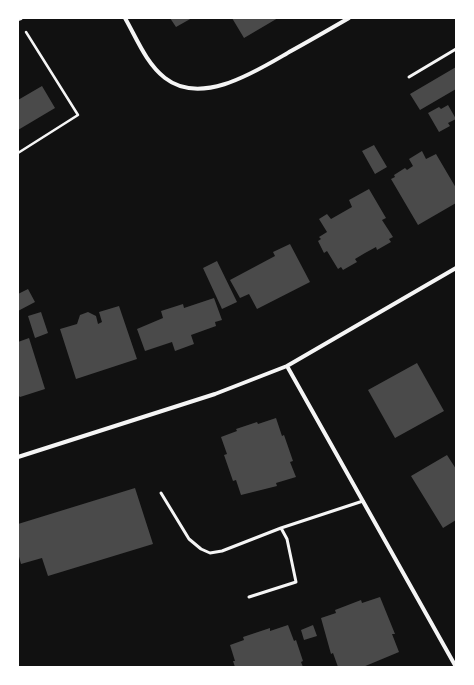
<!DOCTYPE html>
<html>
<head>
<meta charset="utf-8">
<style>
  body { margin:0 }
  #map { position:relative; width:474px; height:685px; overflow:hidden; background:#111; font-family:"Roboto Condensed",sans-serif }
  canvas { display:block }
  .frame { position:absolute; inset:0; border:19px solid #fff; pointer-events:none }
</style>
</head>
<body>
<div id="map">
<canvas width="474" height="685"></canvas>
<div class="frame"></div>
</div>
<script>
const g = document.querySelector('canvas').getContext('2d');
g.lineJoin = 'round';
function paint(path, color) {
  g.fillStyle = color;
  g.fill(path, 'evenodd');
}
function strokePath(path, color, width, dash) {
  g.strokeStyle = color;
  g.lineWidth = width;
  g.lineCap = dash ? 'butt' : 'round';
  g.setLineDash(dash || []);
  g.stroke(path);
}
paint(new Path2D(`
  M170,18h22l-16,9z
  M232,18h46l-34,20z
  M456,67v22l-36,21 -10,-16z
  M42,86l13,22 -37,22v-30z
  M448,105l8,14 -8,4 2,3 -11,6 -11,-19 11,-6 2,2z
  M374,145l13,22 -12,7 -13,-23z
  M422,151l4,8 10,-5 20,34v15l-38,22 -27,-46 4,-2 -1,-2 11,-7 2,2 6,-4 -4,-7z
  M369,189l17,29 -4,2 11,17 -4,2 2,3 -14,8 -1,-3 -11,6 -10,6 2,3 -14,8 -2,-3 -3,2 -11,-18 -3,2 -6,-12 3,-2 -2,-2 8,-5 -8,-13 8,-5 4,5 21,-12 -3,-7z
  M290,244l20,38 -53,27 -8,-15 -9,4 -10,-18 45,-24 -2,-4z
  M217,261l20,41 -15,7 -19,-41z
  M28,289l7,13 -17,9v-17z
  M214,298l8,22 -7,2 1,4 -25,9 3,9 -19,7 -3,-9 -27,9 -8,-22 26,-11 -2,-7 22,-7 1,4z
  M119,306l18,53 -61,20 -16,-50 17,-5 3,-9 8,-3 8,4 2,8 4,-2 -3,-10z
  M41,312l7,21 -13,5 -7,-22z
  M29,338l16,51 -25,8 -2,-2v-53z
  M417,363l27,48 -49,27 -27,-48z
  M276,418l6,18 2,-1 9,26 -3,1 6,15 -20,6 1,3 -36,9 -5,-15 -3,1 -9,-26 3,-1 -6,-17 16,-6 -1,-2 21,-7 1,2z
  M447,455l9,14v51l-13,8 -32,-52z
  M135,488l18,56 -105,32 -6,-18 -21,6 -3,-11v-29z
  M380,597l15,37h-3l7,18 -36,15h-25l-5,-14 -2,1 -10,-36 15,-5 -1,-3 26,-10 1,3z
  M288,625l6,16 2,-1 7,21 -2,1 2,5h-68l-2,-6h2l-5,-16 14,-5 -1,-3 27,-9v3z
  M313,625l4,11 -13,4 -3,-10z`), '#4a4a4a');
strokePath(new Path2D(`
  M18,153l60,-38 -52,-83`), '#f5f5f5', 2.5);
strokePath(new Path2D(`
  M409,77l47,-28
  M161,493l28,46 12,10 9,4 12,-2 59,-23 82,-27
  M249,597l47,-15 -9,-43 -6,-11`), '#f5f5f5', 3);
strokePath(new Path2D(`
  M125,18c12,21 21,45 40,60 37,29 93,-8 126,-27 20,-11 39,-22 58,-33
  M18,19l3,-1
  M287,366l169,301
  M18,457l197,-63 72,-28 169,-98`), '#f5f5f5', 4);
</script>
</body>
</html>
